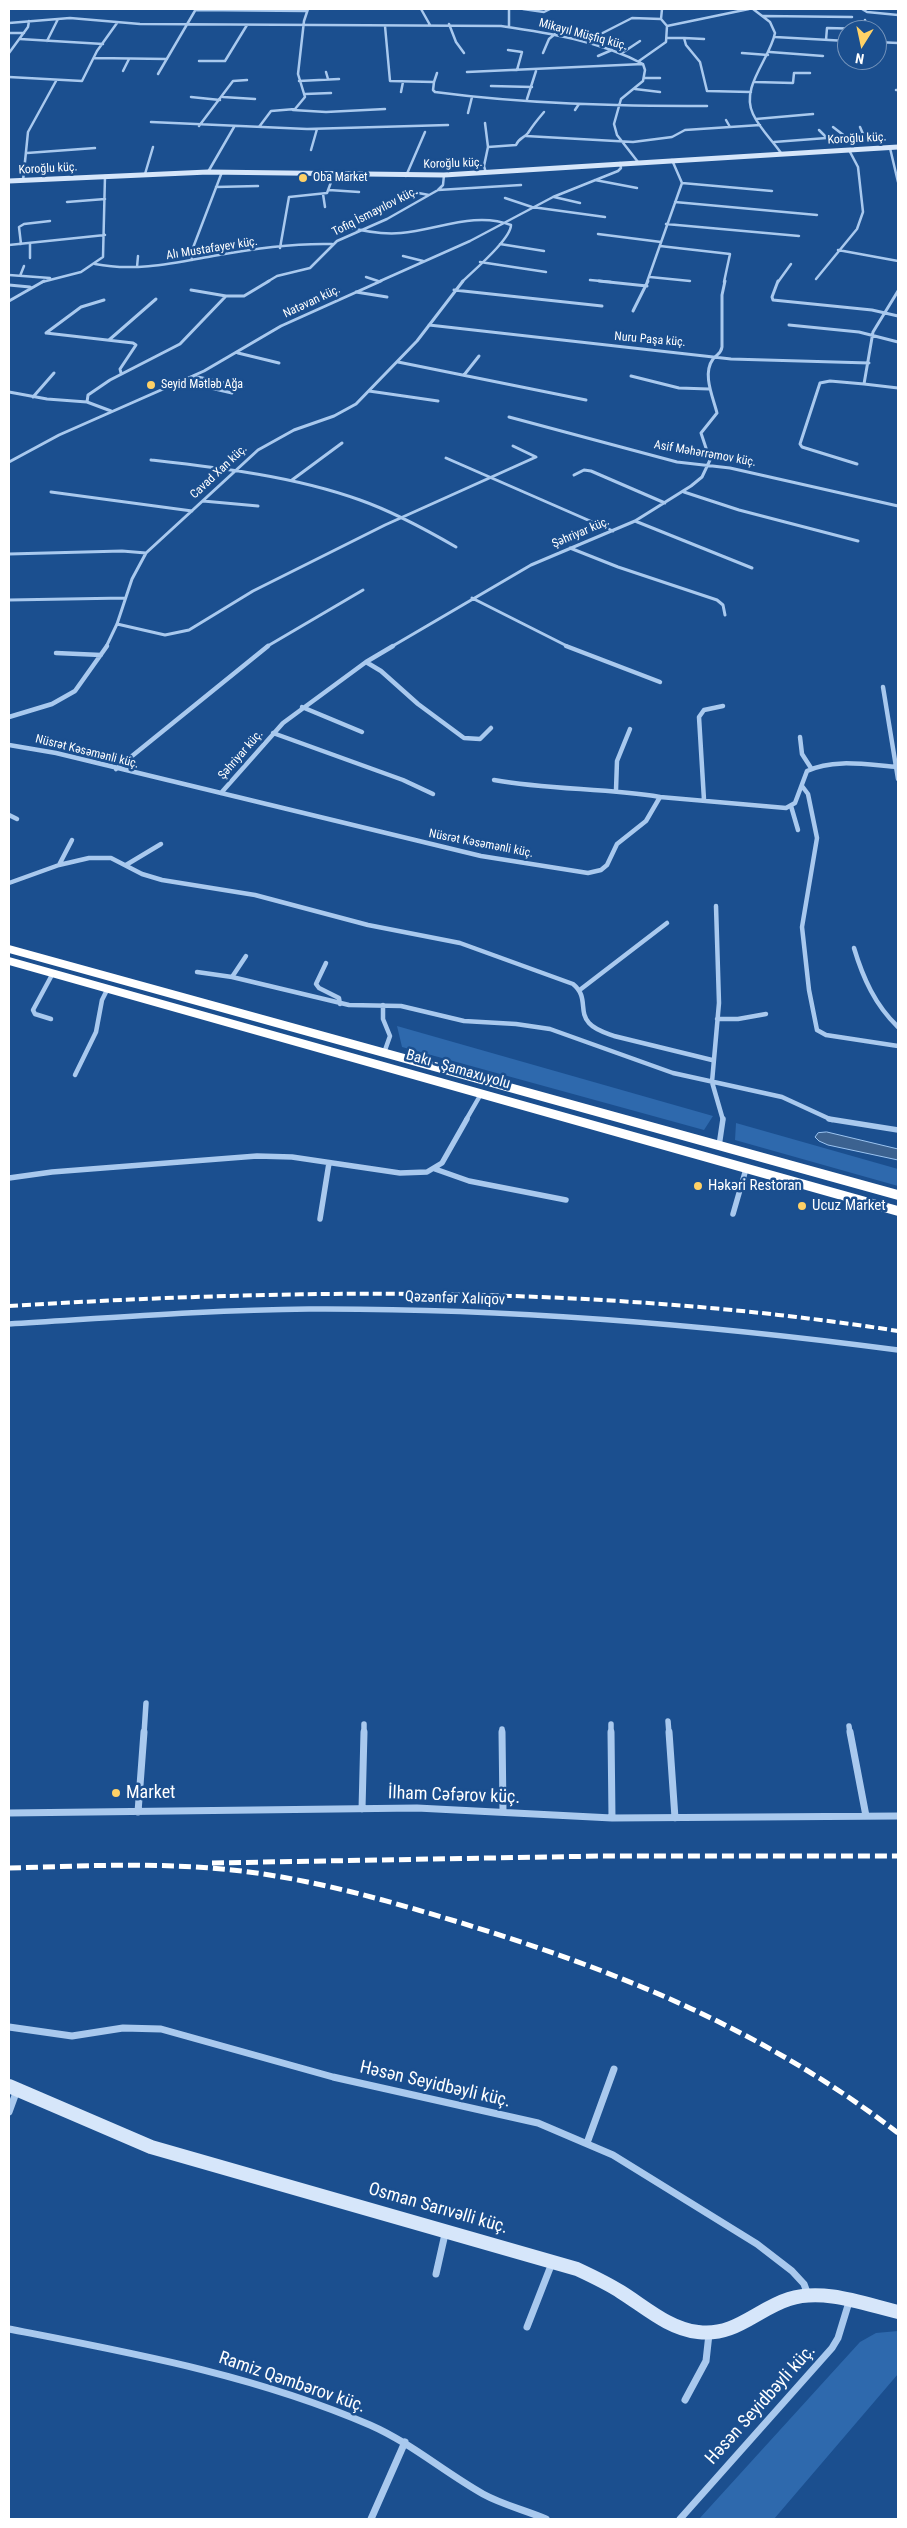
<!DOCTYPE html>
<html>
<head>
<meta charset="utf-8">
<style>
  body { margin:0 }
  #map { position:relative; width:907px; height:2528px; overflow:hidden; background:#1b4f8f; font-family:"Roboto Condensed",sans-serif }
  canvas { display:block }
  .frame { position:absolute; inset:0; border:10px solid #fff; pointer-events:none }
  .north { position:absolute; left:837px; top:20px; width:50px; height:50px; box-sizing:border-box; background:#1b4f8f; border:1px solid #7695bc; border-radius:50%; rotate:190deg; font-size:14px; font-weight:700; line-height:20px; text-align:center; color:#fff }
  .north::after { content:''; display:block; margin:auto; width:18px; height:22px; background:#ffd166; clip-path:polygon(50% 0,100% 100%,50% 72%,0 100%) }
</style>
</head>
<body>
<div id="map">
<canvas width="907" height="2528"></canvas>
<div class="frame"></div>
<div class="north">N</div>
</div>
<script>
const g = document.querySelector('canvas').getContext('2d');
g.lineJoin = 'round';
function paint(path, color) {
  g.fillStyle = color;
  g.fill(path, 'evenodd');
}
function strokePath(path, color, width, dash) {
  g.strokeStyle = color;
  g.lineWidth = width;
  g.lineCap = dash ? 'butt' : 'round';
  g.setLineDash(dash || []);
  g.stroke(path);
}
function label(font, color, halo, rows, align = 'center') {
  g.font = font + ' "Roboto Condensed",sans-serif';
  g.lineWidth = 5;
  g.setLineDash([]);
  g.textBaseline = 'middle';
  g.strokeStyle = halo;
  g.fillStyle = color;
  for (const [text, x, y, turn = 0] of rows) {
    g.save();
    g.translate(x, y);
    g.rotate((+turn || 0) * Math.PI / 180);
    g.textAlign = isNaN(turn) ? turn : align;
    if (halo) g.strokeText(text, 0, 0);
    g.fillText(text, 0, 0);
    g.restore();
  }
}
paint(new Path2D(`
  M397,1026l316,90 -9,14 -302,-83z
  M736,1123l162,46v17l-163,-46z
  M898,2331v43l-124,145h-75l161,-177 16,-9z`), '#2e69ad');
const water = new Path2D(`
  M827,1132l71,17v11l-70,-15 -9,-4 -4,-4 3,-4z`);
paint(water, '#3c6290');
strokePath(water, '#9cc4f0', 1);
strokePath(new Path2D(`
  M421,9l9,16
  M509,9v18
  M523,9l21,3 6,-3
  M753,9l17,13 5,11c-5,26 -35,54 -22,81 7,15 19,26 28,39
  M862,9l5,3 31,3
  M195,10l112,1
  M763,16l89,1
  M9,23l61,-5 70,6 361,2c48,7 99,15 142,38l2,6 -2,11 -22,18 -7,25 3,11 21,27
  M449,24l7,18 8,11
  M385,26l5,55 44,1 -1,8 2,2c90,12 181,14 272,14
  M667,26l82,-17
  M9,33h15
  M775,37l72,4
  M667,38h17l2,7 14,17 7,29 44,1
  M684,38l20,1
  M20,39l83,5
  M826,40l1,-12 40,1 -2,-9
  M47,41l11,-22
  M585,42l47,-24 29,1
  M877,42l21,1
  M508,50l14,2 -5,18
  M770,52l53,4
  M877,52l4,-9
  M9,53l19,-26 1,-6
  M543,53l6,-14 6,-5
  M622,53l18,-12
  M742,53l26,2
  M598,56l14,-6
  M94,58l73,1
  M199,61h26l22,-36
  M639,61l27,-19 1,-16 -6,-7 1,-10
  M123,71l6,-12
  M326,72l2,7
  M467,72l176,-8
  M158,74l38,-65
  M9,77l73,4 15,-30 20,-28
  M644,78h16
  M299,81l40,-2
  M434,82l3,-9
  M755,82l38,1 1,-10h16
  M491,86l41,1
  M635,89l25,3
  M896,90h2
  M401,92l2,-10
  M305,94l26,-1
  M191,97l29,3
  M223,97l32,2
  M527,99l9,-28
  M293,110l33,2 59,-3
  M575,110l4,-6
  M468,113l4,-16
  M756,119l57,-5
  M726,120l4,7
  M151,122l156,7 141,-4
  M485,123l3,24 -4,19 2,7
  M199,126l34,-45 14,-1
  M259,127l12,-16 24,-2 10,-12 -7,-23 6,-53 4,-12
  M833,127l13,10
  M819,130l9,9
  M526,136l107,6 39,-5 13,-7 75,-5
  M774,142l79,-6 10,-2 -3,-7
  M488,147l28,-2c3,-7 8,-7 12,-12 5,-8 10,-14 16,-21
  M890,148l8,34
  M311,150l6,-21
  M27,153l68,-5
  M208,172l26,-45
  M145,174l8,-27
  M406,176l19,-44
  M595,180l42,8
  M23,181l5,-49 28,-51
  M682,183l90,8
  M216,187l42,-1
  M329,190l30,2
  M438,190l83,-5
  M413,192l16,3
  M323,194l2,13
  M554,197l26,6
  M505,198l27,9 73,10
  M67,202l38,-3
  M675,202l142,13
  M666,224l133,12
  M343,226c19,5 38,9 58,7 36,-3 74,-22 110,-8 0,14 -38,46 -49,57
  M598,234l63,8
  M30,243v15
  M21,244l-2,-17 5,-3 26,-3
  M500,244l44,7
  M9,245l96,-10
  M660,246l70,8 -6,28
  M280,248l9,-51 38,-4 7,-19
  M838,250l60,11
  M403,256l20,5
  M192,260l-1,-7 31,-81
  M480,262l66,10
  M95,264c40,8 79,-1 118,-8 40,-7 79,-13 119,-12
  M137,267l1,-11
  M9,275l41,3
  M20,276l4,-10
  M366,277l12,4
  M650,277l40,4
  M816,279l41,-50 6,-17 -5,-45 -9,-17
  M590,280l21,2
  M42,282l39,-10 22,-15 2,-81
  M267,282l10,-6 33,-8 27,-27 50,-22 51,-29 5,-5 1,-10
  M378,282l92,-41 83,-44 65,-26 3,-3 -1,-5
  M647,282l35,-99 -10,-23
  M778,282l13,-18`), '#a9c9ee', 2.5);
strokePath(new Path2D(`
  M599,281l48,5
  M778,281l-6,16 1,3 99,10 26,6
  M9,285l21,2
  M191,290l35,6
  M454,290l148,16
  M898,291l-25,41 -9,52 34,4
  M356,292l31,5
  M104,300l-23,7 -35,26 87,10 3,2 -16,24 1,4
  M9,301l35,-20
  M633,311l15,-30
  M429,325l302,34 138,4
  M789,325l70,7 39,10
  M109,340l47,-41
  M238,353l41,10
  M398,362l188,38
  M464,375l15,-19
  M193,376l50,11
  M631,376l48,12 30,1
  M180,381l52,12
  M369,391l69,10
  M9,392l38,7 40,3
  M33,397l21,-24
  M111,411l-24,-9 1,-7 22,-15 70,-36 46,-48h18l25,-15
  M509,417l168,45 53,6 168,38
  M446,458l167,73
  M151,460c70,8 142,16 209,40 34,12 65,29 96,47
  M9,462l50,-27 145,-64 77,-45 100,-45
  M857,464l-55,-17 -2,-3 20,-61 10,-2 34,3
  M574,475l10,-5 7,1 74,32
  M292,480l50,-37
  M51,492l141,19
  M684,492l55,18 119,31
  M203,501l55,5
  M635,521l117,47
  M570,548l48,19 99,33 6,5 2,10
  M9,554l113,-3 24,2
  M472,598l97,49
  M9,600l116,-2
  M117,624l48,11 24,-5 64,-39 132,-66 151,-68 -23,-11
  M106,647l11,-23 15,-45 14,-26 112,-103 36,-20 40,-14 22,-12 61,-63 46,-60
  M266,647l97,-57
  M391,647l140,-82 104,-44 56,-35 11,-9 8,-17 -9,-27 16,-20c-4,-16 -15,-39 -4,-54 4,-5 8,-5 9,-12v-52l3,-14`), '#a9c9ee', 3);
strokePath(new Path2D(`
  M566,646l94,36
  M56,653l45,2
  M366,662l15,9 37,33 46,34 16,1 11,-11
  M883,687l15,92
  M302,707l60,25
  M9,717l43,-13 23,-13 32,-45
  M273,733l130,47 30,14
  M800,737l2,17 9,14
  M9,745l47,8 425,103 107,17 13,-3 6,-5 10,-21 29,-23 14,-24 126,11 9,-5 12,-32c27,-13 62,-6 91,-4
  M116,769l152,-123
  M494,780c55,10 111,8 166,17
  M802,786l6,8 9,44 -15,89 7,63 8,40 9,5 72,11
  M616,790l1,-29 13,-32
  M221,793l62,-70 83,-61 27,-16
  M704,800l-5,-83 5,-7 19,-4
  M791,806l7,24
  M9,815l8,4
  M59,865l13,-25
  M126,865l35,-21
  M9,883l50,-18 30,-7h22l31,16 20,6 93,15 113,30 92,18 113,41c16,13 5,27 16,39 6,7 17,10 25,13l98,24
  M716,906l3,97 -7,79 11,38
  M854,948c9,30 21,57 44,79
  M326,963l-10,21 3,4 20,10 1,6
  M197,972l35,5 117,28 52,1 63,15 52,3 34,5 123,44 109,24 50,23
  M232,977l14,-21
  M581,989l86,-66
  M383,1005v14l7,17 -6,17
  M51,1019l-16,-5 -2,-4 20,-37
  M717,1019h21l28,-5
  M75,1075l21,-43 6,-32 6,-12
  M466,1120l15,-26`), '#a9c9ee', 4.5);
strokePath(new Path2D(`
  M829,1119l69,11
  M719,1146l4,-27
  M435,1169l34,12 97,19
  M9,1178l43,-6 205,-16 35,1 108,16 27,-1 15,-9 25,-44
  M733,1214l13,-45
  M320,1219l9,-56
  M9,1324c100,-6 200,-14 300,-15 197,-1 393,15 589,41
  M668,1721l1,13
  M611,1724v10
  M849,1726l1,8
  M502,1729v5
  M144,1734l2,-31
  M364,1734v-10`), '#a9c9ee', 5.5);
strokePath(new Path2D(`
  M502,1732l1,79
  M611,1732l1,86
  M669,1732l6,86
  M850,1732l16,84
  M362,1809l2,-77
  M138,1812l6,-80
  M9,1813l408,-5 195,10 286,-2
  M9,2027l63,9 51,-8 38,1 172,48 205,46 75,32 144,89 35,27 12,13 4,11
  M9,2112l8,-22
  M587,2143l27,-74
  M436,2274l9,-40
  M527,2327l25,-64
  M9,2329c123,24 245,46 361,96 41,18 74,47 113,69 20,11 42,16 63,25
  M685,2400l21,-39 3,-27
  M371,2519l34,-77
  M680,2519l152,-171 6,-10 11,-36`), '#a9c9ee', 7);
strokePath(new Path2D(`
  M9,181l199,-9 236,3 454,-28`), '#d6e6fa', 5);
strokePath(new Path2D(`
  M9,2086l142,61 426,122c15,7 30,14 44,23 24,15 48,37 77,40 37,5 59,-23 91,-33 35,-11 75,5 109,13`), '#d6e6fa', 14);
paint(new Path2D(`
  M9,945l889,245v10l-889,-247z
  M9,957l889,249v10l-889,-251z`), '#fff');
strokePath(new Path2D(`
  M9,1306c296,-18 596,-21 889,25`), '#fff', 4, [9, 4]);
strokePath(new Path2D(`
  M212,1863l390,-7h296
  M9,1868c74,-2 149,-6 223,2 76,8 150,29 223,51 161,49 308,108 443,212`), '#fff', 5, [12, 5]);
for (const [x, y, r, color] of [
  [303,178,5,"#ffd166"],
  [151,385,5,"#ffd166"],
  [698,1186,5,"#ffd166"],
  [802,1206,5,"#ffd166"],
  [116,1793,5,"#ffd166"]
]) {
  const dot = new Path2D();
  dot.arc(x, y, r, 0, 2 * Math.PI);
  g.fillStyle = color;
  g.fill(dot);
  strokePath(dot, '#1b4f8f', 2);
}
label('12px', '#fff', '#1b4f8f', [
  ["Mikayıl Müşfiq küç.",583,35,15],
  ["Koroğlu küç.",857,139,-3],
  ["Koroğlu küç.",453,164,-2],
  ["Koroğlu küç.",48,169,-3],
  ["Tofiq İsmayılov küç.",375,212,-27],
  ["Alı Mustafayev küç.",212,249,-9],
  ["Natəvan küç.",312,302,-25],
  ["Nuru Paşa küç.",650,340,5],
  ["Asif Məhərrəmov küç.",705,454,10],
  ["Cavad Xan küç.",219,472,-43],
  ["Şəhriyar küç.",581,533,-23],
  ["Nüsrət Kəsəmənli küç.",87,752,14],
  ["Şəhriyar küç.",241,755,-49],
  ["Nüsrət Kəsəmənli küç.",481,844,11]
]);
label('12px', '#fff', '#1b4f8f', [
  ["Oba Market",313,178],
  ["Seyid Mətləb Ağa",161,385]
], 'left');
label('15px', '#fff', '#1b4f8f', [
  ["Bakı - Şamaxı yolu",458,1070,16],
  ["Qəzənfər Xalıqov",455,1299,2]
]);
label('15px', '#fff', '#1b4f8f', [
  ["Həkəri Restoran",708,1186],
  ["Ucuz Market",812,1206]
], 'left');
label('18px', '#fff', '#1b4f8f', [
  ["Market",126,1793]
], 'left');
label('18px', '#fff', '#1b4f8f', [
  ["İlham Cəfərov küç.",454,1796,2],
  ["Həsən Seyidbəyli küç.",435,2085,13],
  ["Osman Sarıvəlli küç.",438,2209,16],
  ["Ramiz Qəmbərov küç.",292,2383,19],
  ["Həsən Seyidbəyli küç.",761,2405,-48]
]);
</script>
</body>
</html>
